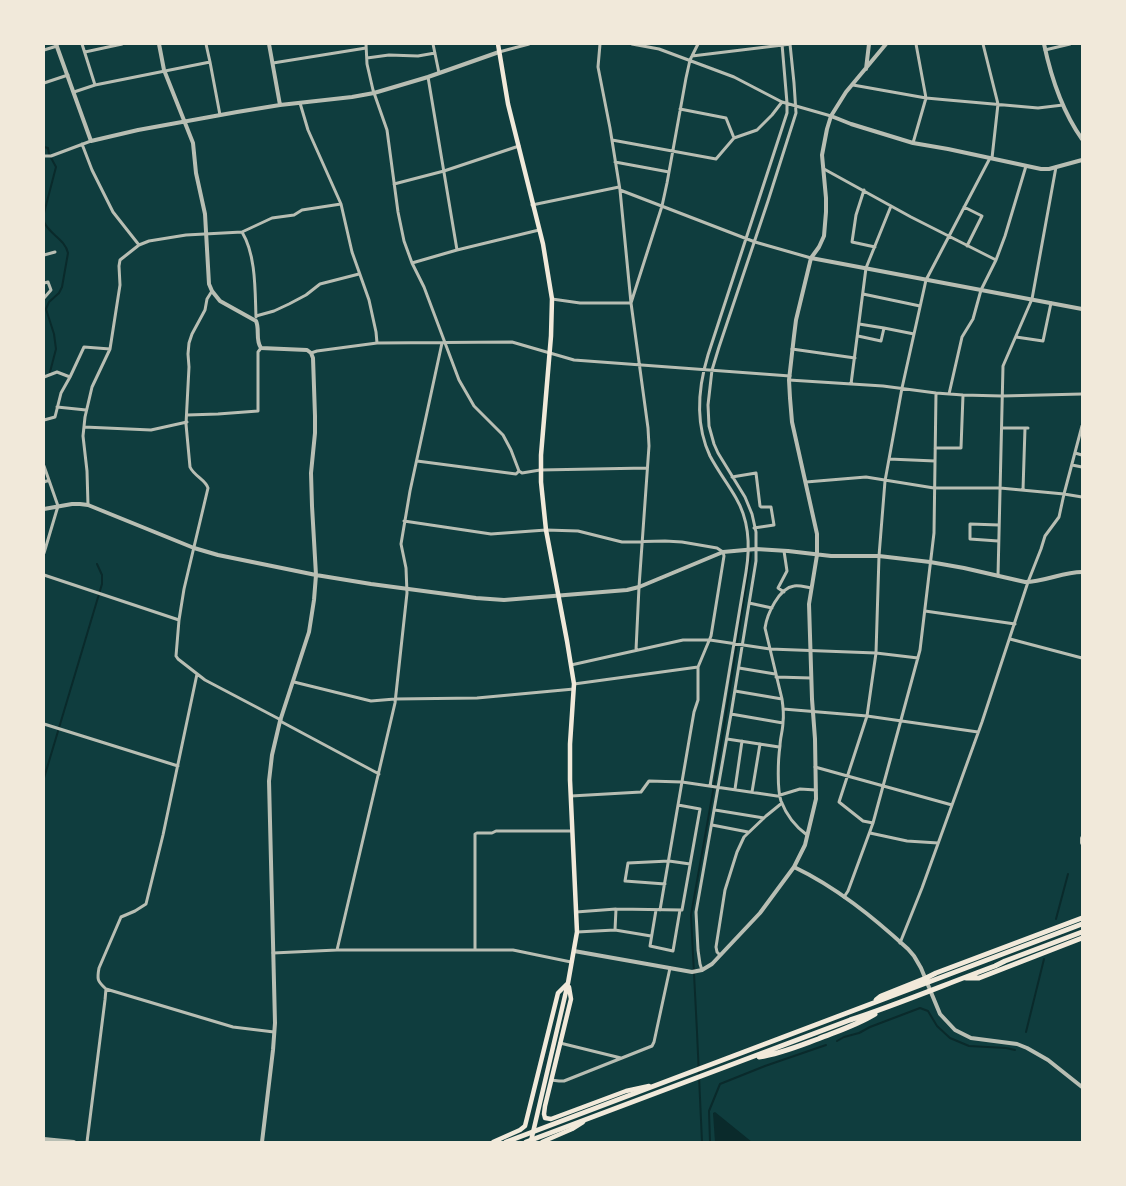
<!DOCTYPE html>
<html>
<head>
<meta charset="utf-8">
<style>
  body { margin:0 }
  #map { position:relative; width:1126px; height:1186px; overflow:hidden; background:#0f3d3e; font-family:"Roboto Condensed",sans-serif }
  canvas { display:block }
  .frame { position:absolute; inset:0; border:45px solid #f1e9da; pointer-events:none }
</style>
</head>
<body>
<div id="map">
<canvas width="1126" height="1186"></canvas>
<div class="frame"></div>
</div>
<script>
const g = document.querySelector('canvas').getContext('2d');
g.lineJoin = 'round';
function paint(path, color) {
  g.fillStyle = color;
  g.fill(path, 'evenodd');
}
function strokePath(path, color, width, dash) {
  g.strokeStyle = color;
  g.lineWidth = width;
  g.lineCap = dash ? 'butt' : 'round';
  g.setLineDash(dash || []);
  g.stroke(path);
}
paint(new Path2D(`
  M715,1112l37,30h-37l-2,-29z`), '#0a2a2b');
strokePath(new Path2D(`
  M44,147l4,1 1,6 7,13 -12,46
  M44,222c5,12 21,17 24,31l-6,34 -3,6 -10,9 -3,7 8,25 2,15 -6,23
  M44,778l58,-194v-9l-5,-11
  M1056,919l12,-45
  M1026,1032l18,-73
  M837,1041l7,-4 15,-4 11,-6 50,-19 8,3 9,15 13,12 19,8 37,2 9,2
  M702,1142l-5,-110 -6,-117 29,-163 31,-198
  M710,1142l-1,-31 11,-27 45,-18 61,-21`), '#0a2a2b', 2);
strokePath(new Path2D(`
  M82,44l13,41
  M366,44l1,20 6,26 14,40 11,82 6,29 8,22 12,24 35,93 15,26 29,29 8,15 8,21
  M433,44l6,29
  M600,44l-2,23 12,61 10,62 11,113 17,125 1,18 -10,141 -3,63
  M632,44l27,5 75,28 48,25 49,14
  M983,44l15,60 -6,54
  M44,50l13,-4
  M1045,50l25,-6
  M85,52l37,-8
  M499,52l30,-8
  M692,56l99,-12
  M367,58l22,-3 29,1 17,-3
  M210,62l10,53
  M273,63l93,-15
  M428,77l29,173 82,-20
  M44,83l24,-8
  M853,85l73,13 22,2 90,8 25,-3
  M74,92l21,-7 115,-23 -4,-18
  M300,103l8,27 33,74 11,48 17,48 7,32 1,11
  M680,109l46,9 8,20
  M612,140l104,19 18,-21 23,-8 15,-15 10,-13
  M913,143l13,-45 -10,-54
  M82,144l10,26 21,42 26,33
  M44,156h7l40,-15
  M615,162l54,10
  M824,169l87,48 85,43
  M394,184l50,-13 75,-25
  M620,190l135,52 56,16
  M864,190l-8,25 -4,27 23,5
  M532,205l87,-18
  M964,207l18,9 -15,30
  M242,232c14,23 13,58 14,85
  M44,255l11,-3
  M412,263l45,-13
  M44,283l4,-1 3,8 -7,8
  M212,291l-5,8 -2,11 -13,24 -3,9 -1,11 1,13 -3,57 4,43c4,9 16,13 18,21l-24,101 -5,31 -3,36 2,3 27,21 76,40
  M863,294l57,12
  M552,299l28,4h51l31,-97 5,-23 19,-105 4,-18 8,-16
  M256,316l18,-5 15,-7 17,-9 14,-11 39,-10
  M859,324l25,4
  M858,336l23,5 3,-13 30,6
  M1016,337l27,4 8,-38
  M792,349l63,9
  M311,353l6,-2 60,-8 135,-1 62,18 216,16
  M44,377l13,-5 13,5
  M789,380l94,6 53,7 27,2 39,1 80,-2
  M851,384l15,-116 25,-62
  M949,394l13,-57 11,-18 8,-29 15,-30 9,-24 21,-70
  M57,407l29,3
  M187,415l31,-1 40,-3v-59l3,-4
  M44,420l11,-3 6,-24 9,-16 14,-30 26,2
  M84,427l67,3 36,-8
  M1002,428h26
  M935,448h26l2,-53
  M1075,453l7,2
  M889,459l46,2
  M417,461l99,13 3,-3 3,2 18,-3 107,-2
  M1072,465l10,2
  M44,466l14,40 -14,47
  M732,477l24,-4 4,33 1,1h10l3,18 -20,3
  M44,482l5,-2
  M806,482l60,-5 68,11h66l64,6 18,3
  M1023,490l2,-62
  M88,505l-1,-34 -4,-35 2,-19 7,-30 18,-38 10,-64 -1,-19 1,-6 19,-15 10,-4 37,-6 56,-3 30,-14 22,-3 8,-5 39,-6
  M404,521l87,13 55,-4 32,1 44,11 43,-1 17,1 35,6 6,4 1,4 -13,80 -13,31 -124,17
  M998,541l-28,-2v-15l29,1
  M44,575l135,45
  M998,576l5,-210 29,-67 24,-132
  M784,592l-6,-4 9,-17 -3,-20
  M749,603l23,5
  M925,611l90,13
  M1010,639l72,19
  M571,665l112,-25h27l60,9 106,4 42,5
  M739,668l36,6
  M776,677l35,1
  M294,682l77,19 24,-2 82,-1 97,-9
  M735,691l47,8
  M783,709l84,7 111,16
  M731,714l52,9
  M280,721l99,53
  M44,724l134,42
  M727,739l52,8
  M815,767l137,38
  M710,786l36,-214c4,-24 3,-52 -10,-74 -8,-14 -18,-27 -26,-42 -15,-32 -12,-68 -2,-101l79,-242v-10l-5,-59
  M735,789l7,-48
  M752,792l8,-48
  M571,796l70,-4 8,-11 33,1 95,14 23,-7 16,1
  M715,810l49,8
  M873,823l-10,-2 -24,-19 28,-86 9,-63 3,-97 6,-75 17,-93 24,-108 64,-122
  M712,825l36,7
  M870,833l37,8 31,2
  M807,835c-11,-8 -21,-21 -26,-34 -4,-12 -3,-42 -1,-55 0,-8 3,-16 3,-24 1,-7 0,-16 -1,-23l-17,-71c2,-14 14,-40 29,-42 5,-1 11,1 17,2
  M665,884l-40,-3 3,-18 41,-2 21,3
  M844,897l4,-6 25,-68 47,-173 14,-117 2,-140
  M656,910l-6,36 23,5 7,-41
  M660,910l30,-175 4,-23 4,-12v-33
  M576,912l40,-3 66,1 18,-101 -22,-4
  M615,930l1,-21
  M577,932l38,-2 36,6
  M900,943l22,-55 60,-166 46,-140 13,-33 4,-13 14,-19 5,-23 18,-68
  M337,950l58,-247 12,-110 -1,-25 -5,-24 9,-53 32,-148
  M475,950v-116l2,-1h15l4,-2h76
  M273,953l64,-3h176l58,12
  M720,955l-3,-3 -1,-5 9,-57 12,-38 7,-15 22,-21 16,-13
  M702,970l-2,-6 -2,-14 -2,-38 35,-198 25,-153v-29l-4,-18 -7,-17 -27,-44 -4,-9 -5,-18 -1,-21 4,-35 7,-23 49,-146 28,-88 -2,-30 -4,-39
  M106,989l127,38 41,5
  M560,1043l61,15
  M551,1080l8,1h5l88,-35 2,-4 16,-74
  M87,1142l18,-142 1,-11c-9,-8 -9,-10 -7,-21l22,-51 14,-6 11,-7 17,-69 34,-161`), '#b8beb3', 3);
strokePath(new Path2D(`
  M56,44l35,97 47,-11 99,-18 43,-7 72,-8 22,-4 54,-16 71,-25
  M159,44l5,26 29,73 3,30 9,41 4,70 3,7 8,10 36,20c4,8 -1,19 5,27l46,2 4,3 2,5 2,58v17l-4,40 1,33 4,69 -2,25 -5,32 -29,89 -8,34 -3,26 6,242 -2,27 -11,92
  M269,44l11,61
  M1044,44c7,33 18,67 38,95
  M866,69l3,-25
  M831,116l20,8 62,19 35,6 93,20h8l33,-9
  M811,258l271,51
  M44,509l28,-5h8l8,1 106,43 24,7 98,20 55,9 105,14 28,2 123,-10 12,-3 84,-35 33,-3 32,2 43,5h48l51,6 34,6 61,14c19,0 38,-10 57,-10
  M1082,838v5
  M794,867c42,20 79,50 114,82l6,7 7,12 19,46 15,16 16,8 46,6 10,4 21,12 34,27
  M574,951l118,21 10,-2 10,-6 48,-51 34,-46 11,-22 11,-46 -1,-60 -3,-40 -3,-95 8,-49v-21l-25,-112 -2,-24 -1,-18 5,-44 2,-16 15,-62 8,-11 5,-11 2,-24v-14l-4,-43 5,-26 4,-13 15,-24 40,-48
  M44,1139l30,3`), '#b8beb3', 4);
strokePath(new Path2D(`
  M498,44l10,60 35,140 9,55 -1,37 -10,119v27l5,48 21,111 7,43 -4,60v36l7,152 -9,51 -37,158
  M569,987l2,12 -26,107 -1,8 1,4 6,1 75,-28 23,-5
  M493,1142l27,-12 5,-4 33,-133 9,-9
  M542,1142l30,-13 11,-7`), '#f1e9da', 4.5);
strokePath(new Path2D(`
  M966,978h13l103,-40
  M876,1000l5,-4 45,-18 10,-5 146,-55
  M759,1057c21,-3 40,-11 59,-18 20,-8 39,-14 57,-25
  M506,1142l576,-218
  M526,1142l324,-122c49,-16 96,-36 145,-54l10,-5 77,-29`), '#f1e9da', 5);
</script>
</body>
</html>
